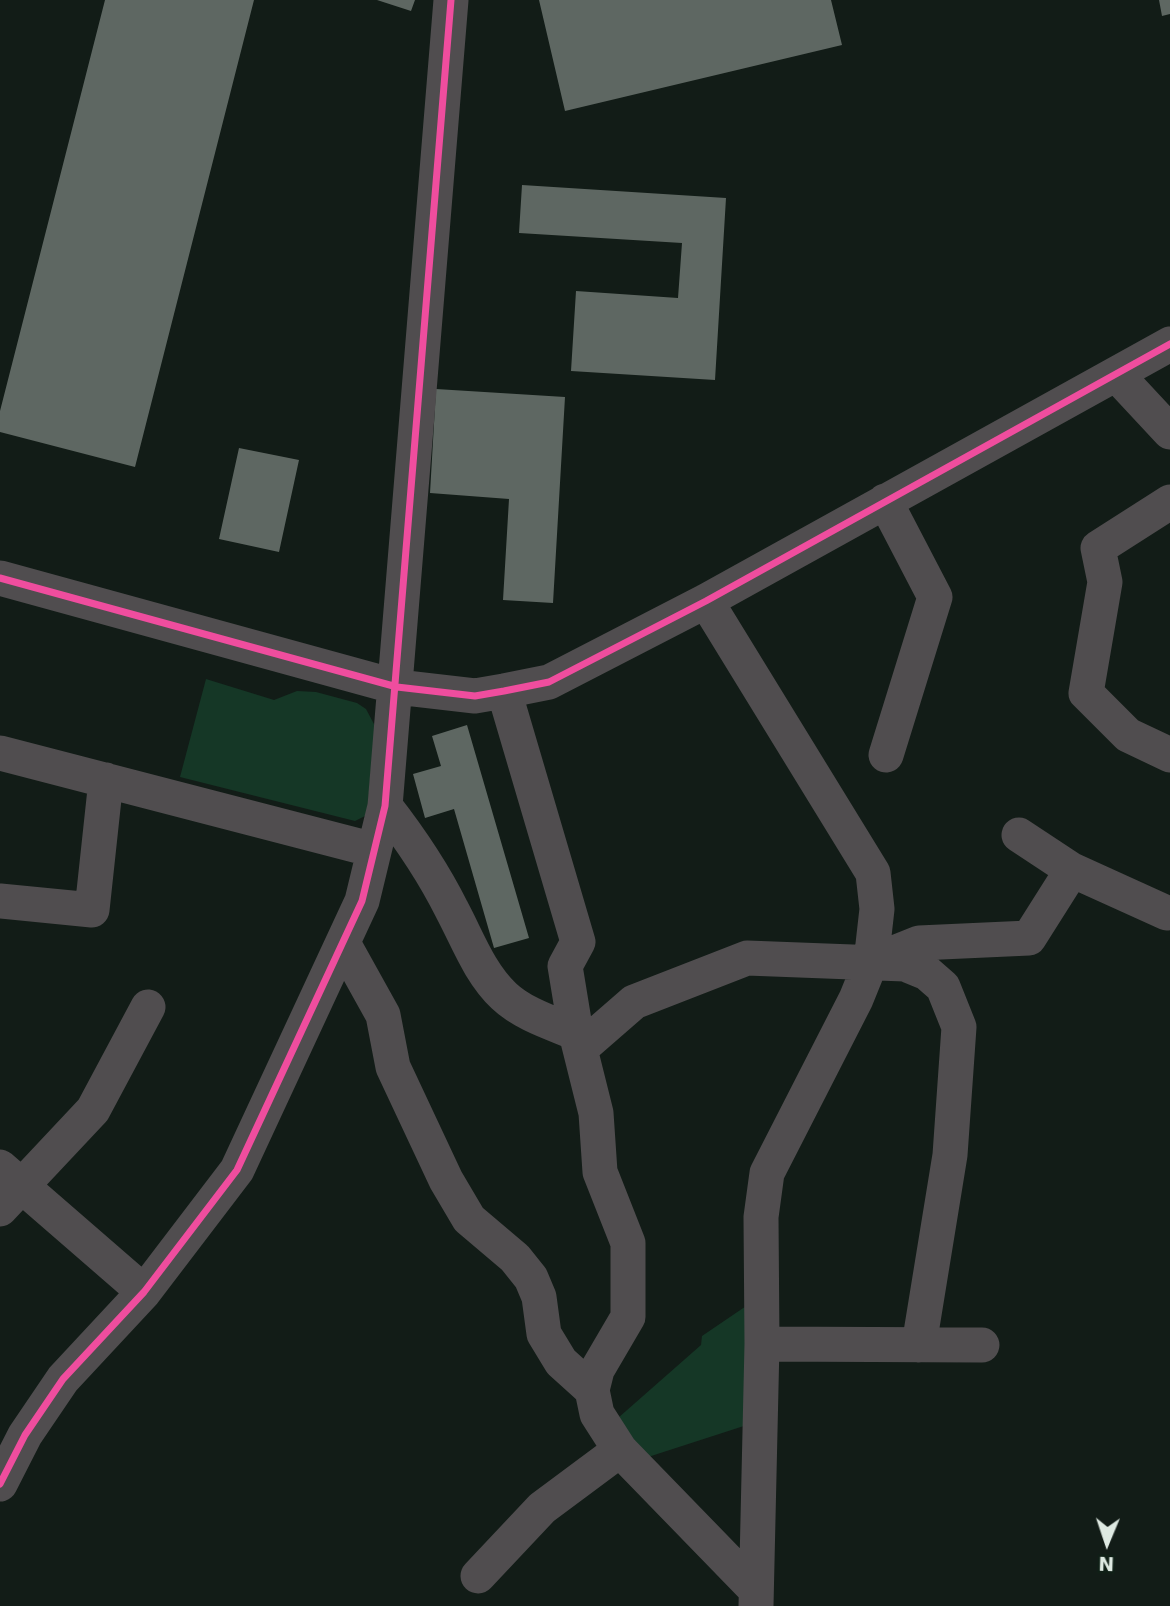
<!DOCTYPE html>
<html>
<head>
<meta charset="utf-8">
<style>
  body { margin:0 }
  #map { position:relative; width:1170px; height:1606px; overflow:hidden; background:#121c17; font-family:"DejaVu Sans",sans-serif }
  canvas { display:block }
  .north { position:absolute; left:1072px; top:1508px; width:70px; height:70px; -webkit-text-stroke:5px #0f1f16; paint-order:stroke; rotate:182deg; font-size:19px; font-weight:700; line-height:28px; text-align:center; color:#dee9e2 }
  .north::after { content:''; display:block; margin:auto; width:24px; height:32px; background:#dee9e2; clip-path:polygon(50% 0,100% 100%,50% 72%,0 100%) }
</style>
</head>
<body>
<div id="map">
<canvas width="1170" height="1606"></canvas>
<div class="north">N</div>
</div>
<script>
const g = document.querySelector('canvas').getContext('2d');
g.lineJoin = 'round';
function paint(path, color) {
  g.fillStyle = color;
  g.fill(path, 'evenodd');
}
function strokePath(path, color, width, dash) {
  g.strokeStyle = color;
  g.lineWidth = width;
  g.lineCap = dash ? 'butt' : 'round';
  g.setLineDash(dash || []);
  g.stroke(path);
}
paint(new Path2D(`
  M206,679l68,21 23,-9 19,1 41,11 9,6 9,17 -8,89 -12,6 -175,-44z
  M755,1300l-5,124 -105,34 -27,-40 83,-73 1,-9z`), '#153726');
paint(new Path2D(`
  M105,0h149l-119,467 -135,-35v-21z
  M377,0h38l-4,11z
  M539,0h292l11,45 -277,66z
  M1159,0h11v14l-8,2z
  M522,185l204,13 -11,182 -144,-9 5,-80 102,7 4,-55 -163,-10z
  M436,389l129,8 -12,206 -50,-3 6,-101 -79,-6z
  M239,448l60,12 -20,92 -60,-13z
  M467,725l62,213 -35,10 -40,-139 -29,9 -12,-44 28,-8 -9,-30z`), '#5e6762');
strokePath(new Path2D(`
  M1116,374l54,58
  M885,501l50,96 -49,158
  M1170,502l-72,46 7,34 -19,111 42,42 42,20
  M0,578l397,109 78,9 29,-5 45,-9 157,-81 464,-257
  M706,601l167,272 4,36 -6,53 -15,37 -89,174 -6,44 1,127 -6,262
  M504,691l74,251 -13,24 11,67
  M0,753l374,97
  M385,806c25,32 49,68 67,104 16,30 27,62 52,86 19,18 48,27 72,37l20,80 4,59 28,71v74l-31,53 -5,20 5,24 23,36 135,139
  M1019,835l53,35
  M0,901l92,9 14,-130
  M343,943l40,72 10,52 53,113 23,39 46,39 16,20 8,19 5,37 17,28 31,28
  M874,961l45,-18 110,-5 43,-68 95,43
  M580,1049l54,-47 113,-44 158,6 22,9 16,14 16,40 -9,128 -31,190
  M0,1167l144,125
  M0,1209l93,-99 55,-103
  M762,1344l220,1
  M0,1484l25,-49 38,-56 81,-87 93,-122 125,-269 23,-95 66,-806
  M478,1576l64,-68 78,-58`), '#504d4f', 35);
strokePath(new Path2D(`
  M0,578l397,109 78,9 29,-5 45,-9 157,-81 464,-257
  M0,1484l25,-49 38,-56 81,-87 93,-122 125,-269 23,-95 66,-806`), '#ef4d9e', 7);
</script>
</body>
</html>
